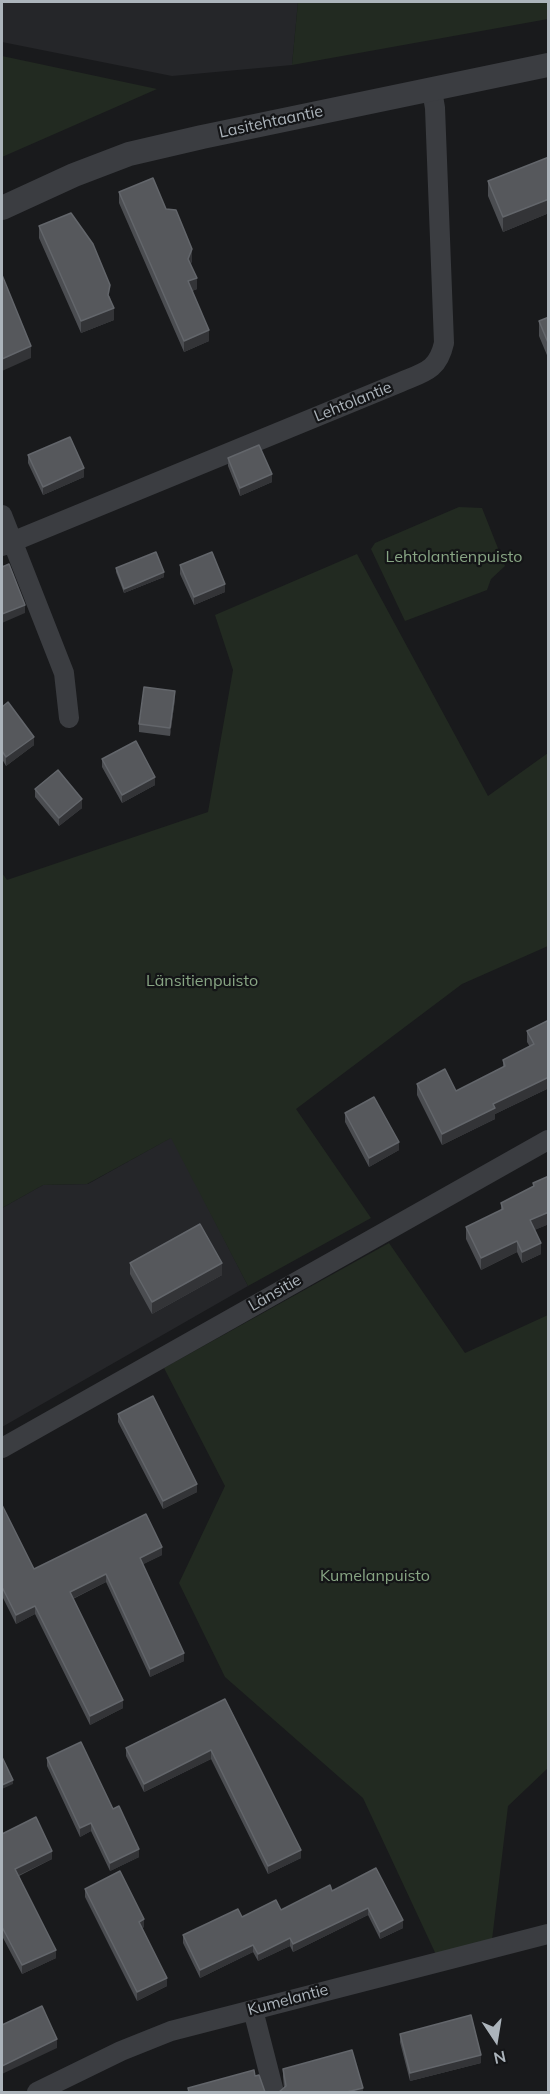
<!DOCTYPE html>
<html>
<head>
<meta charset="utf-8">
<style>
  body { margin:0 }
  #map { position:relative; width:550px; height:2094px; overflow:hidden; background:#191a1c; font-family:Mulish,sans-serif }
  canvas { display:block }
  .frame { position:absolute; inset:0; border:3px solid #acb4bb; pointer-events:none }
  .north { position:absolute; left:466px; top:2010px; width:60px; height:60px; -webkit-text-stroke:4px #141517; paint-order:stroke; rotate:168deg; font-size:16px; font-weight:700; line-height:24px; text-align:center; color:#acb4bb }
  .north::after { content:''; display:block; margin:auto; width:21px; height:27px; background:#acb4bb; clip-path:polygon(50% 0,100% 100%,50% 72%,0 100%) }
</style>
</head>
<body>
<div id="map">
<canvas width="550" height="2094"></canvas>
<div class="frame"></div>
<div class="north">N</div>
</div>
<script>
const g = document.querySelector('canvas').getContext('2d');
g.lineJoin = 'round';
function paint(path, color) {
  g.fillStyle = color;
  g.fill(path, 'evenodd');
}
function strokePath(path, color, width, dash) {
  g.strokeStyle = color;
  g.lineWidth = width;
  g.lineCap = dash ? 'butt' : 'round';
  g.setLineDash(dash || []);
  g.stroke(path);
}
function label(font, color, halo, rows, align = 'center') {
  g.font = font + ' Mulish,sans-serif';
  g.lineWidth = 4.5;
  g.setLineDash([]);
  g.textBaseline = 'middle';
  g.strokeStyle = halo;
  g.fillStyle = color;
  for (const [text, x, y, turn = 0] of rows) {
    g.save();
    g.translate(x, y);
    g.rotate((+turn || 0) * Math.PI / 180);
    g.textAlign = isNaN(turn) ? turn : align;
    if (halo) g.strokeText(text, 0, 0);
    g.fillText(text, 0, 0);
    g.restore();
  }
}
paint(new Path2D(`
  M2,2h296l-6,63 -120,11 -170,-34z
  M172,1137l76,149 -246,141v-219l41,-23 45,-1z`), '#252629');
paint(new Path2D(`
  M298,2h250v17l-256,46z
  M2,56l155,33 -155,68z
  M459,507l23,1 23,58 -14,13 -4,11 -82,31 -34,-72 4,-6z
  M357,554l131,242 60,-43v193l-86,38 -166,125 75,109 -123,68 -77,-148 -84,46 -44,1 -41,23v-335l5,7 201,-68 25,-142 -18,-55z
  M389,1243l76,110 83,-38v453l-40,38 -17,142 -52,13 -76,-163 -138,-121 -46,-94 46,-97 -61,-118z`), '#222a21');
strokePath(new Path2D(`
  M2,515l62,158 5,45
  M2,546l399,-164c24,-10 37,-12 43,-39l-9,-235 -3,-18
  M2,1448l546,-308
  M253,2010l21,82
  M37,2092l84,-41 50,-20 377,-97`), '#3b3d41', 20);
strokePath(new Path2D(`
  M2,208l72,-33 55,-21 73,-17 346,-72`), '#3b3d41', 24);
paint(new Path2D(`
  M549,157v56l-46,19 -15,-36v-15z
  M119,192l47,17 26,51 -1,4 6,25 -5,2 17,50 -25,11 -65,-149z
  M39,226l71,71 4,23 -33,13 -42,-95z
  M549,317v43l-10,-24v-15z
  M28,455l56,22 -41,18 -15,-32z
  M228,458l44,24 -32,14 -12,-30z
  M180,565l45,27 -31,13 -14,-31z
  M116,568l48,9 -40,16 -8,-21z
  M175,699l-5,37 -31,-4v-8z
  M2,707l32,38 -28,21 -4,-7z
  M102,759l53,26 -33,18 -20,-36z
  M35,789l47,19 -23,18 -24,-29z
  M549,1020v68l-54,26v5l-53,26 -25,-50v-11l39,7 47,-24v-7l27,-13 -3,-5v-11z
  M345,1113l54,37 -30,17 -24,-45z
  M549,1176v48l-15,6 7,24 -19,9 -5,-11 -36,18 -15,-31v-12l35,-17v-7l32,-16v-4z
  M130,1263l92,12 -70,39 -22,-40z
  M118,1414l79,78 -34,17 -45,-87z
  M2,1505l32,64 128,-14 -19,9 41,97 -34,16 -44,-95 -33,17 50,109 -33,17 -55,-111 -19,10 -14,-28z
  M225,1699l76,159 -33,16 -57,-115 -67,33 -18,-36v-8z
  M47,1758l66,51 26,48 -29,14 -19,-40 -11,6 -33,-71z
  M2,1834l50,25 -33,17 37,82 -34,16 -20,-38z
  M376,1868l27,60 -23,11 -12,-24 -75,37 -3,-6 -32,15 -5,-9 -53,26 -17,-35v-8l59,-18 39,-7 51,-19z
  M85,1889l59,38 -2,1 25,58 -30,15 -52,-104z
  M400,2034l81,29 -71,18 -10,-39z
  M283,2069l80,23 -79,-4 -1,-11z`), '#4b4d51');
paint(new Path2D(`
  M549,199v14l-46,19v-15z
  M192,249v11l-4,10v-11z
  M197,278v11l-9,4v-12z
  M114,308v12l-33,13v-12z
  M209,330v11l-25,11v-11z
  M31,346v12l-29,13v-12z
  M84,468v9l-41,18v-8z
  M272,474v8l-32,14v-8z
  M164,572v5l-40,16v-4z
  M225,584v8l-31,13v-8z
  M25,605v8l-23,10v-9z
  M175,691v8l-5,37v-8z
  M34,737v8l-28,21v-9z
  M155,777v8l-33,18v-8z
  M82,799v9l-23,18v-8z
  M549,1077v11l-54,26v5l-53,26v-11l51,-30z
  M399,1142v8l-30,17v-9z
  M549,1212v12l-19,8v-12z
  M517,1241v11l-36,18v-12z
  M541,1243v11l-19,9v-11z
  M222,1263v12l-70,39v-12z
  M197,1484v8l-34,17v-8z
  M162,1547v8l-22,11v-8z
  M106,1574v8l-36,18v-8z
  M35,1606v8l-19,10v-9z
  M184,1653v8l-34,16v-8z
  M123,1700v8l-33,17v-9z
  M211,1750v9l-67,33v-8z
  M13,1780v4l-11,5v-4z
  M91,1823v8l-11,6v-9z
  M139,1849v8l-29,14v-8z
  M301,1850v8l-33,16v-8z
  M52,1851v8l-37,18v-8z
  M368,1908v7l-75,37v-8z
  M144,1919v8l-5,3v-8z
  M403,1920v8l-23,11v-7z
  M290,1938v8l-32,15v-7z
  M253,1945v7l-53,26v-8z
  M56,1950v8l-34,16v-9z
  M167,1978v8l-30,15v-9z
  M57,2039v9l-55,26v-8z
  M481,2055v8l-71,18v-8z
  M363,2088v4h-16z`), '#333437');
const building = new Path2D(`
  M549,157v42l-46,18 -15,-36z
  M153,178l13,31 10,1 16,39 -4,10 9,19 -9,3 21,49 -25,11 -65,-149z
  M71,213l22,31 17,41 -2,10 6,13 -33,13 -42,-95z
  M2,275l29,71 -29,13z
  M549,317v28l-10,-24z
  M70,437l14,31 -41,19 -15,-32z
  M259,445l13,29 -32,14 -12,-30z
  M156,552l8,20 -40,17 -8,-21z
  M212,552l13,32 -31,13 -14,-32z
  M9,564l16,41 -23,9v-47z
  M144,687l31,4 -5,37 -31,-4z
  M8,702l26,35 -28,20 -4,-6v-44z
  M136,741l19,36 -33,18 -20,-36z
  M58,770l24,29 -23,19 -24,-29z
  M549,1020v57l-56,27 2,4 -53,26 -25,-50 28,-15 11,22 49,-25 -2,-6 31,-16 -7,-13z
  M374,1097l25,45 -30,16 -24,-45z
  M549,1176v36l-19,8 11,23 -19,9 -5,-11 -36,17 -15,-31 37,-18 -2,-6 33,-17 -1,-3z
  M200,1224l22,39 -70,39 -22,-39z
  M153,1396l44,88 -34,17 -45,-87z
  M2,1505l32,64 112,-55 16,33 -22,11 44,95 -34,16 -44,-95 -36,18 53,108 -33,16 -55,-110 -19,9 -14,-28z
  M225,1699l76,151 -33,16 -57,-116 -67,34 -18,-36z
  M81,1742l32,67 6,-3 20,43 -29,14 -19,-40 -11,5 -33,-70z
  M2,1757l11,23 -11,5z
  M36,1817l16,34 -37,18 41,81 -34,15 -20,-38v-93z
  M376,1868l27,52 -23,12 -12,-24 -75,36 -3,-6 -32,16 -5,-9 -53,25 -17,-35 55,-26 4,8 34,-17 5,10 49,-25 2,6z
  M120,1871l24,48 -5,3 28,56 -30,14 -52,-103z
  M42,2006l15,33 -55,27v-41z
  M471,2015l10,40 -71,18 -10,-39z
  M352,2050l11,38 -16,4h-68l7,-6 -3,-17z
  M254,2070l1,6 4,-1 6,17h2h-78l-1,-4z`);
paint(building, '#56585c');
strokePath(building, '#63666b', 1.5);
label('16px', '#acb4bb', '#141517', [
  ["Lasitehtaantie",271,122,-12],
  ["Lehtolantie",353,402,-22],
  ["Länsitie",275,1293,-30],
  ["Kumelantie",288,2000,-15]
]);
label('16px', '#88a584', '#141517', [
  ["Lehtolantienpuisto",454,557],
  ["Länsitienpuisto",202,981],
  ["Kumelanpuisto",375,1576]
]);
</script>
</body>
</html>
